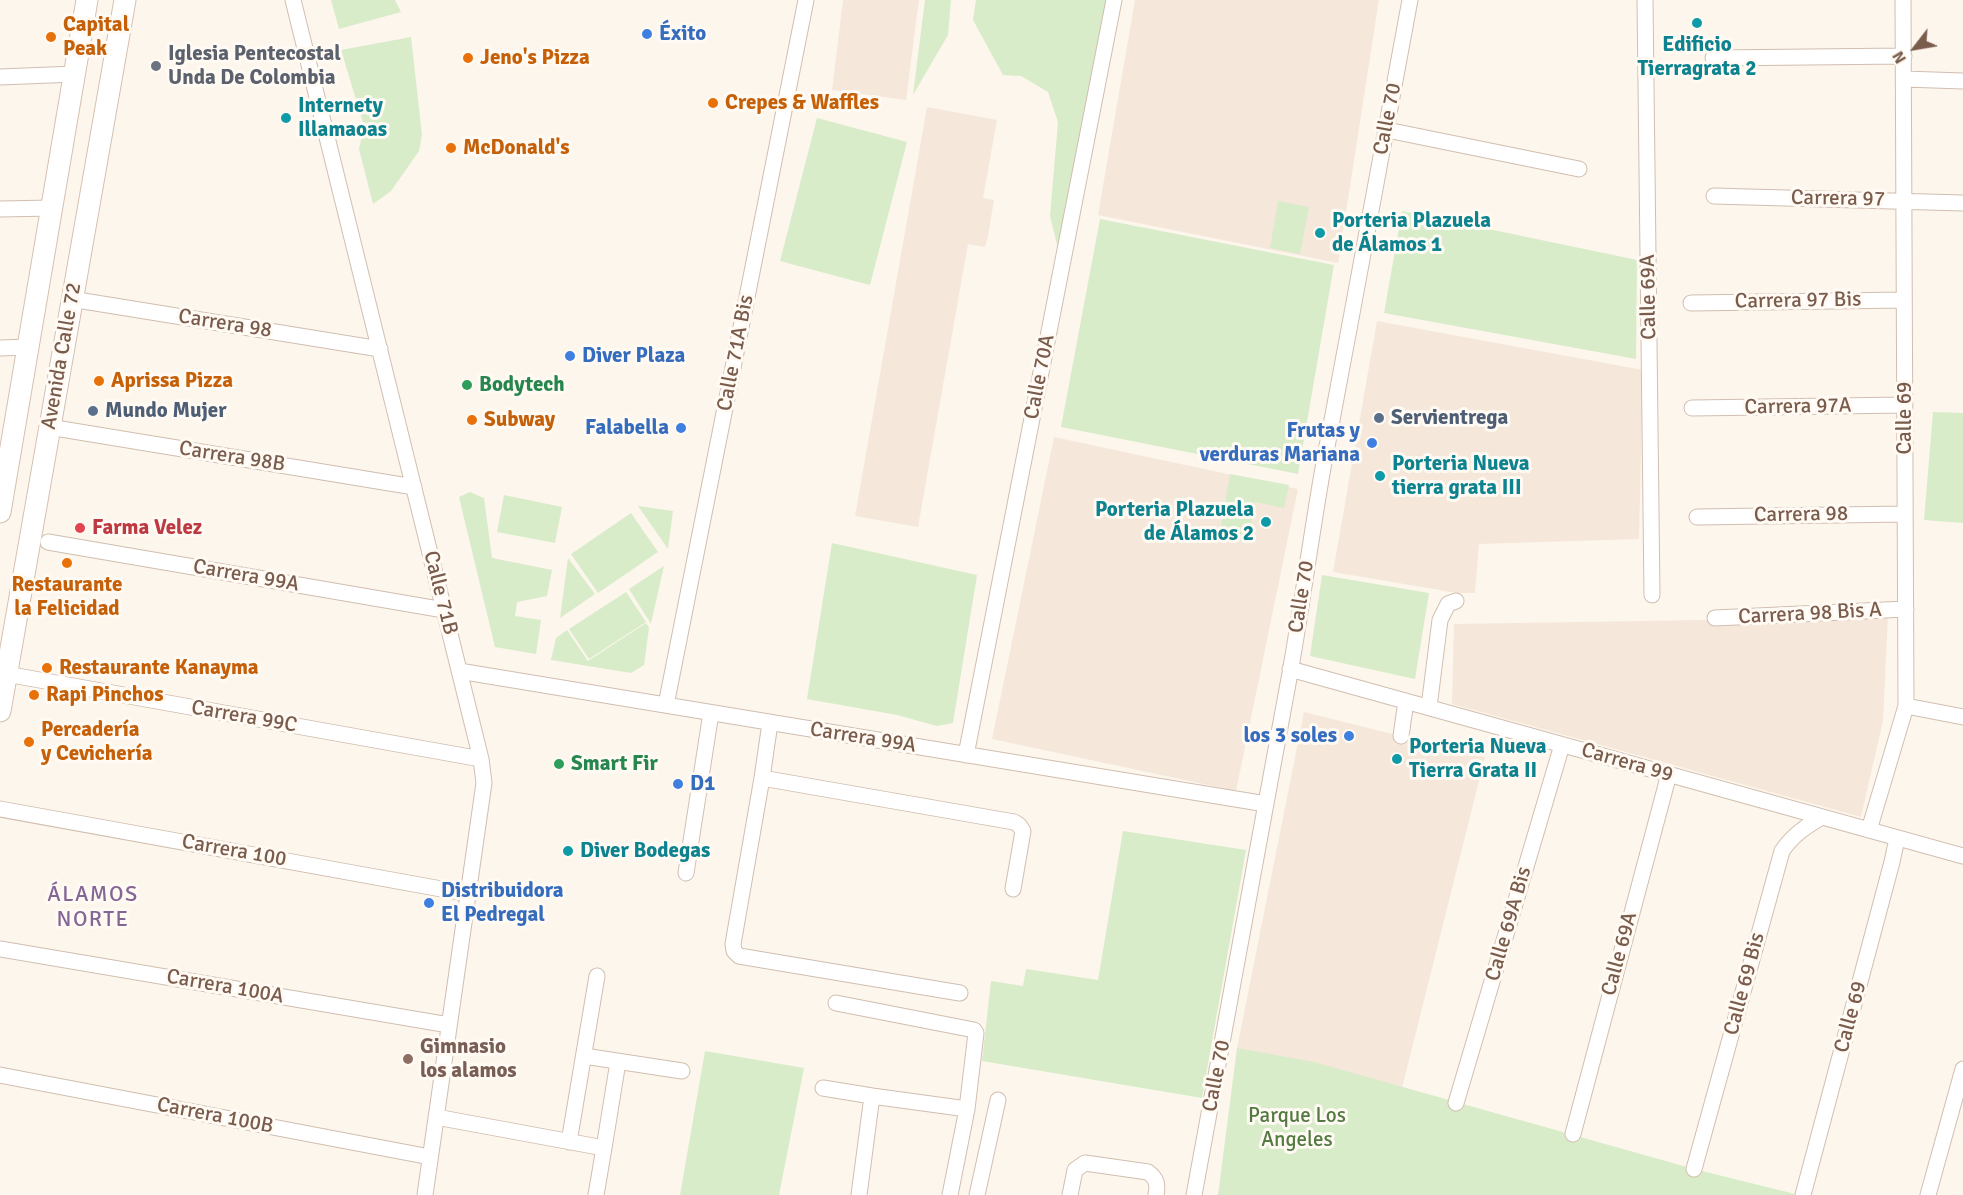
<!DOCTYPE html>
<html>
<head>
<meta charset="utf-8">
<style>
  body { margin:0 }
  #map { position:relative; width:1963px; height:1195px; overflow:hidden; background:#fdf6ec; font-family:Signika,sans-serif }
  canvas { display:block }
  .north { position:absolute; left:1885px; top:18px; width:60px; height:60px; -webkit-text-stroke:4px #fffaf3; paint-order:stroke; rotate:239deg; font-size:16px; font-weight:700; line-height:24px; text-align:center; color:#7a5c4d }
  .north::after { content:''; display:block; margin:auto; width:21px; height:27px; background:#7a5c4d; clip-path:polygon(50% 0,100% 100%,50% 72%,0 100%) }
</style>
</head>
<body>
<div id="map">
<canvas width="1963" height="1195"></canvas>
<div class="north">N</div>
</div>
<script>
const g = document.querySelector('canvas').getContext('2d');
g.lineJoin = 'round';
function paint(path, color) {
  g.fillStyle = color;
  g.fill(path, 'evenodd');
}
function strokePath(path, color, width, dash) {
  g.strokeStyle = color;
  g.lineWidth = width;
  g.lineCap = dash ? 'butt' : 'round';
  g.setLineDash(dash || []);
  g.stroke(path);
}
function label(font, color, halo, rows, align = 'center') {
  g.font = font + ' Signika,sans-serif';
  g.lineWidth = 6;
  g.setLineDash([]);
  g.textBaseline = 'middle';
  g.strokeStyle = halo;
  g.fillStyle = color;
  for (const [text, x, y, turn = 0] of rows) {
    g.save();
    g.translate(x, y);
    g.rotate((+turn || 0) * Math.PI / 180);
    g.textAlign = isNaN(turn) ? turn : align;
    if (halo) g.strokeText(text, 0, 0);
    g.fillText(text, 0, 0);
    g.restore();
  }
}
paint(new Path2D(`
  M843,0h76l-13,100 -74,-10z
  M1135,0h244l-41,263 -240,-48z
  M927,107l70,13 -14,78 11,2 -6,36 -3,11 -17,-3 -50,283 -63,-11z
  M1377,321l266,49 -4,169 -160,5 -4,49h-18l-124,-21z
  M1054,437l244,52 -62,302 -244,-52z
  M1888,617l-5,104 -22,96 -409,-113 2,-80z
  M1304,712l181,45 -83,331 -165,-40z`), '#f5e8da');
paint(new Path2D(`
  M331,0h64l6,12 -62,17z
  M925,0h26l-3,35 -35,60z
  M976,0h134l-52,249 -8,-33 8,-94 -10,-30 -27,-16 -18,-1 -30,-55z
  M411,37l11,98 -3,16 -28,40 -18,13 -14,-55 5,-23 -23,-76z
  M817,118l90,24 -37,143 -90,-24z
  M1278,201l31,6 -9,47 -30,-6z
  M1402,211l235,49 -1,99 -252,-46z
  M1100,219l234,46 -36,209 -237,-47z
  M1933,412l30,1v110l-39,-3z
  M1230,474l59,11 -5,23 -29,-6 -6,35 -29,-5z
  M470,492l14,6 8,60 60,12 -5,26 -30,6 -2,14 26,4 -5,34 -41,-7 -36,-150z
  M504,495l58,12 -7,36 -58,-11z
  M638,506l35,5 -5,38z
  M631,513l27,39 -60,41 -27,-39z
  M832,543l145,32 -24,148 -16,3 -40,-11 -90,-16z
  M568,558l27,36 -35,24z
  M664,566l-13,57v1l-22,-35z
  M1322,575l107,18 -14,86 -105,-23z
  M626,592l20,30 -57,37 -20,-30z
  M646,623l3,5 -5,37 -13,8 -80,-13 5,-22 11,-8 21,31z
  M1123,831l123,19 -44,248 -220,-37 9,-80 32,5 3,-17 72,11z
  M1237,1048l77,14 380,107 105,26h-581z
  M705,1051l99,17 -25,127h-99z`), '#d8ecc9');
const minor = new Path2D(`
  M293,0l188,759 3,24 -59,412
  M1645,0l7,595
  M1713,58l191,-2
  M0,77l75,-3
  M1904,79l59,2
  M1387,130l192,39
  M1714,196l249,7
  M0,209l52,-1
  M71,299l309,50
  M1691,303l213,-3
  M0,348l28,-1
  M1692,408l213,-3
  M49,427l365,60
  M1697,517l208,-3
  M48,542l396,68
  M1715,618l191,-9
  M1290,669l673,187
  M459,671l807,133
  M6,674l475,85
  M666,705l140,-705
  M1906,706l57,11
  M1429,707l11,-87 8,-16 8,-3
  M770,723l-8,55 252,44 5,3 4,6 -10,58
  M1401,736l5,-35
  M966,755l148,-755
  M762,778l-29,166 1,7 5,5 221,37
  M0,809l469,85
  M1869,830l37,-124 -3,-706
  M686,873l25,-160
  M0,949l449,76
  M836,1003l138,27 2,3 -9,76 -17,86
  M584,1056l98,15
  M0,1075l430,82
  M823,1088l49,8 -13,99
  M872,1096l95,13
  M1456,1103l106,-358
  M436,1117l168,31 -8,47
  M1573,1134l96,-360
  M569,1142l28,-166
  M604,1148l14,-86
  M1694,1169l88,-318c11,-16 23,-24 40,-34
  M977,1195l21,-95
  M1070,1195l5,-25 10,-7 63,9c9,7 10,12 8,23
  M1194,1195c33,-174 65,-348 96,-522 12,-68 21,-137 33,-205 29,-156 59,-312 87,-468
  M1803,1195l89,-333 5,-24
  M1928,1195l35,-126`);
const secondary = new Path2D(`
  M0,512l87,-512
  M0,711l125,-711`);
strokePath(minor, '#d1beb0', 17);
strokePath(secondary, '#d6c0b0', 23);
strokePath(minor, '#fff', 15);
strokePath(secondary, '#fff', 21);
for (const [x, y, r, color] of [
  [1697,23,6,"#0f9aa8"],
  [647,34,6,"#3f7fe0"],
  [51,37,6,"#e8710a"],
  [468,58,6,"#e8710a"],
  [156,66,6,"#6b7280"],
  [713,103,6,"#e8710a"],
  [286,118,6,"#0f9aa8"],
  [451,148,6,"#e8710a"],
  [1320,233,6,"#0f9aa8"],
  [570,356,6,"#3f7fe0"],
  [99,381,6,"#e8710a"],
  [467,385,6,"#2e9e5b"],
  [93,411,6,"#5c6f8a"],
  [1379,418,6,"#5c6f8a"],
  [472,420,6,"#e8710a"],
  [681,428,6,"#3f7fe0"],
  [1372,443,6,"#3f7fe0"],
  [1380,476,6,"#0f9aa8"],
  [1266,522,6,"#0f9aa8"],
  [80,528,6,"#e0444e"],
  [67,563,6,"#e8710a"],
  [47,668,6,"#e8710a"],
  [34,695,6,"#e8710a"],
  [1349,736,6,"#3f7fe0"],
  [29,742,6,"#e8710a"],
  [1397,759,6,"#0f9aa8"],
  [559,764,6,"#2e9e5b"],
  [678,784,6,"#3f7fe0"],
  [568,851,6,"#0f9aa8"],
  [429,903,6,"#3f7fe0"],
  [408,1059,6,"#8d6e63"]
]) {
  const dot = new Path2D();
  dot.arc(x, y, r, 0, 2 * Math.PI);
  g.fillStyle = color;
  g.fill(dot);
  strokePath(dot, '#fffaf3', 2);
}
label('bold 21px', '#c56008', '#fffaf3', [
  ["Capital",63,25],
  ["Peak",63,49],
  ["Jeno's Pizza",480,58],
  ["Crepes & Waffles",725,103],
  ["McDonald's",463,148],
  ["Aprissa Pizza",111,381],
  ["Subway",484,420],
  ["Restaurante",67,585,"center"],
  ["la Felicidad",67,609,"center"],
  ["Restaurante Kanayma",59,668],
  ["Rapi Pinchos",46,695],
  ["Percadería",41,730],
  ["y Cevichería",41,754]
], 'left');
label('bold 21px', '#366cbe', '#fffaf3', [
  ["Éxito",659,34],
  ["Diver Plaza",582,356],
  ["Falabella",669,428,"right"],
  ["Frutas y",1360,431,"right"],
  ["verduras Mariana",1360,455,"right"],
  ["los 3 soles",1337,736,"right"],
  ["D1",690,784],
  ["Distribuidora",441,891],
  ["El Pedregal",441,915]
], 'left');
label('bold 21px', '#0d838f', '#fffaf3', [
  ["Edificio",1697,45,"center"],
  ["Tierragrata 2",1697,69,"center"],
  ["Internety",298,106],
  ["Illamaoas",298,130],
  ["Porteria Plazuela",1332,221],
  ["de Álamos 1",1332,245],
  ["Porteria Nueva",1392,464],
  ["tierra grata III",1392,488],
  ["Porteria Plazuela",1254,510,"right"],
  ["de Álamos 2",1254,534,"right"],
  ["Porteria Nueva",1409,747],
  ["Tierra Grata II",1409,771],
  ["Diver Bodegas",580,851]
], 'left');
label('bold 21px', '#5b616d', '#fffaf3', [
  ["Iglesia Pentecostal",168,54],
  ["Unda De Colombia",168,78]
], 'left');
label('21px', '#7a5c4d', '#fffaf3', [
  ["Calle 70",1388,119,-79],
  ["Carrera 97",1838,199,1],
  ["Calle 69A",1649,297,-91],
  ["Carrera 97 Bis",1798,301,-1],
  ["Carrera 98",225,324,9],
  ["Calle 71A Bis",736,353,-79],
  ["Avenida Calle 72",62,356,-80],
  ["Calle 70A",1040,377,-79],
  ["Carrera 97A",1798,407,-1],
  ["Calle 69",1905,418,-90],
  ["Carrera 98B",232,457,9],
  ["Carrera 98",1801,515,-1],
  ["Carrera 99A",246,576,10],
  ["Calle 71B",440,593,76],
  ["Calle 70",1302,597,-81],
  ["Carrera 98 Bis A",1810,614,-3],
  ["Carrera 99C",244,717,10],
  ["Carrera 99A",863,738,9],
  ["Carrera 99",1627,763,16],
  ["Carrera 100",234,851,10],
  ["Calle 69A Bis",1509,924,-74],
  ["Calle 69A",1620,954,-75],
  ["Calle 69 Bis",1745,984,-75],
  ["Carrera 100A",225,987,10],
  ["Calle 69",1851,1017,-75],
  ["Calle 70",1217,1076,-79],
  ["Carrera 100B",215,1116,11]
]);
label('bold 21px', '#27864d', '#fffaf3', [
  ["Bodytech",479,385],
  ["Smart Fir",571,764]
], 'left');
label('bold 21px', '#4e5e75', '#fffaf3', [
  ["Mundo Mujer",105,411],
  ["Servientrega",1391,418]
], 'left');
label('bold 21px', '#be3a42', '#fffaf3', [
  ["Farma Velez",92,528]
], 'left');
label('bold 21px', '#785e54', '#fffaf3', [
  ["Gimnasio",420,1047],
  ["los alamos",420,1071]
], 'left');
label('21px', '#537a41', '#fffaf3', [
  ["Parque Los",1297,1116],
  ["Angeles",1297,1140]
]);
g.letterSpacing = '1.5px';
label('22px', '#846695', '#fffaf3', [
  ["ÁLAMOS",93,895],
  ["NORTE",93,920]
]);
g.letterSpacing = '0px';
</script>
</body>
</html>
